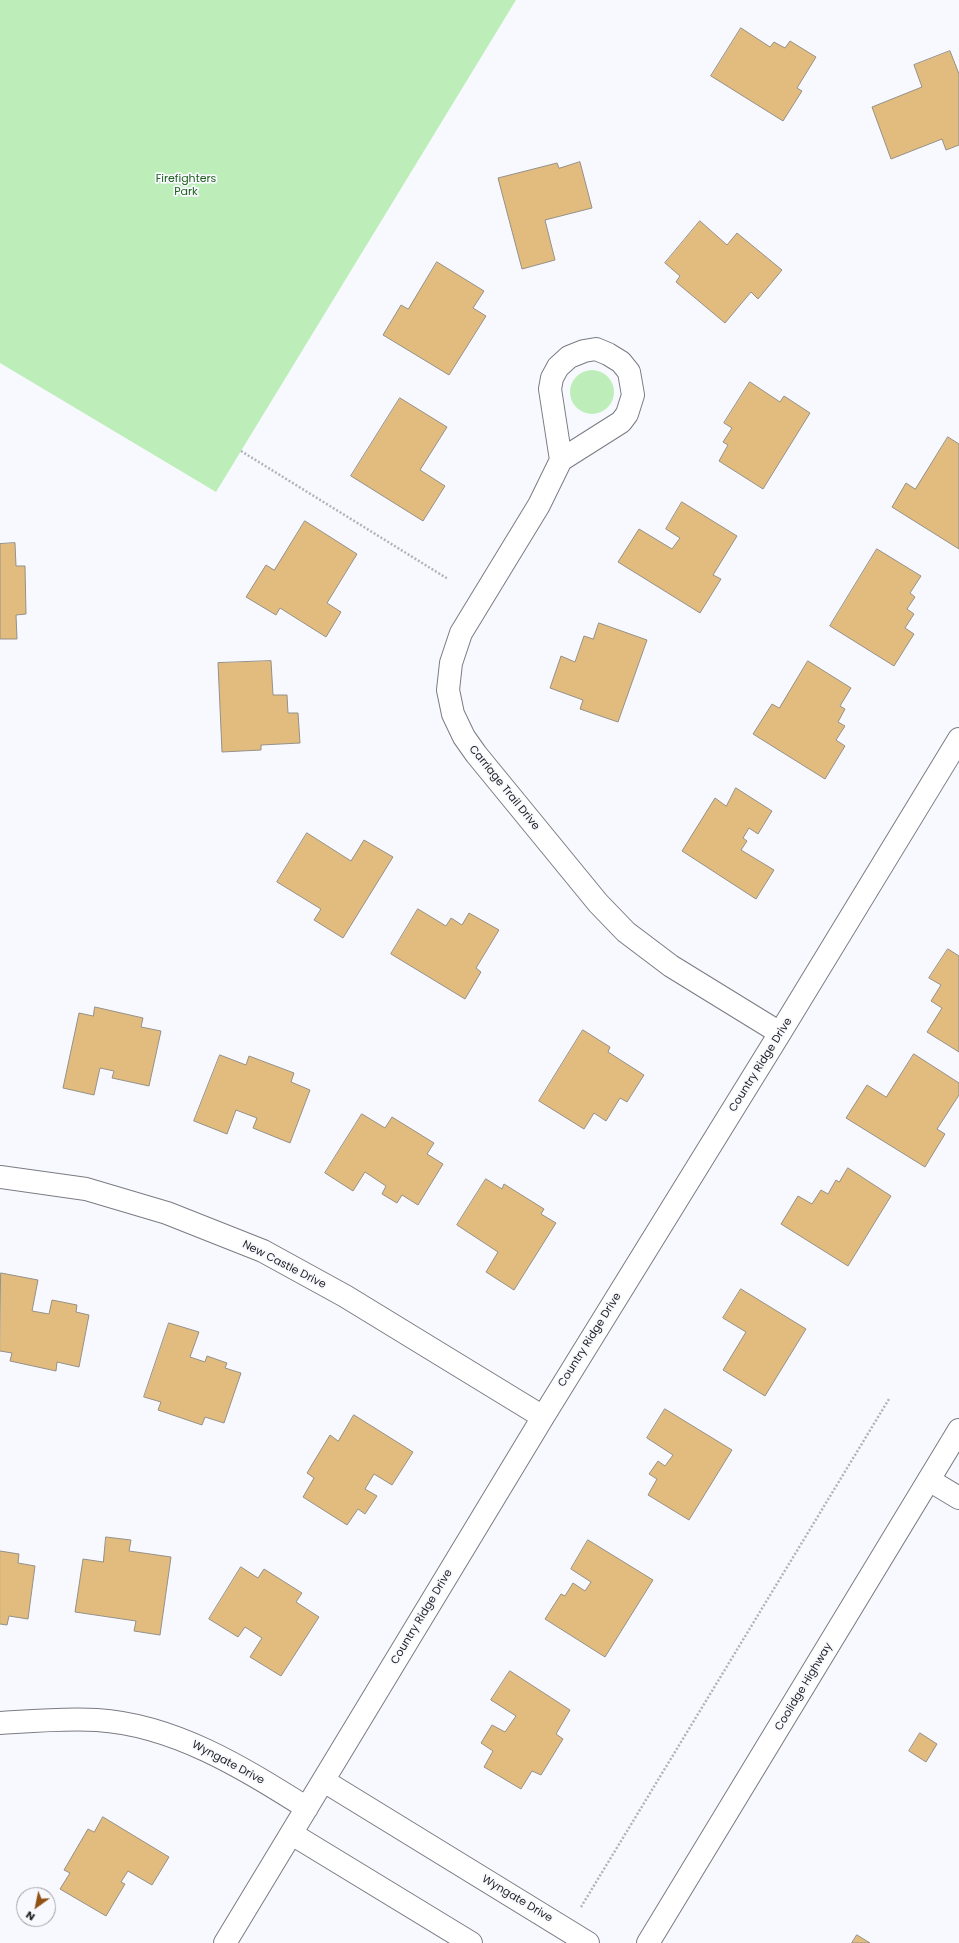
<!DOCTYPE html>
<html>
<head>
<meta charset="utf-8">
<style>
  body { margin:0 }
  #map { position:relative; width:959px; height:1943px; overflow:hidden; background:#f8f9fe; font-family:Poppins,sans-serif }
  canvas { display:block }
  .north { position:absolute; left:16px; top:1887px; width:40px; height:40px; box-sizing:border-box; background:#f8f9fe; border:1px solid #a1a2a6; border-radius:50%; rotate:213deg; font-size:11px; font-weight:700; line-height:16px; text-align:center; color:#1f1f22 }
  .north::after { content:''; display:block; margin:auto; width:14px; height:18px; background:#905315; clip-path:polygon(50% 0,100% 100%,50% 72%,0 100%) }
</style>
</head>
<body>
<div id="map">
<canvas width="959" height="1943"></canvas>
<div class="north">N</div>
</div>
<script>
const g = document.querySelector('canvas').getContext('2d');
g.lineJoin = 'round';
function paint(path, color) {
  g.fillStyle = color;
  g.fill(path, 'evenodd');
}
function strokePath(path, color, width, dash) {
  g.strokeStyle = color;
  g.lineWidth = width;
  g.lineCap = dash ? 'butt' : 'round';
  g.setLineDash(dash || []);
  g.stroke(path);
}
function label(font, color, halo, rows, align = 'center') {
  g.font = font + ' Poppins,sans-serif';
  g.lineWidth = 3.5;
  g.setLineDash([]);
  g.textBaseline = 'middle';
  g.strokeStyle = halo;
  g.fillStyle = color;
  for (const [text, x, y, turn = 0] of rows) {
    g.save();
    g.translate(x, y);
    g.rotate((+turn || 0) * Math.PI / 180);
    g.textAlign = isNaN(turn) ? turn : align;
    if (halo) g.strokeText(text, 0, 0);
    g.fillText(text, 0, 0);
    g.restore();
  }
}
paint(new Path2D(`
  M0,0h516l-300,492 -216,-129z
  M570 392a22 22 0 1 1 44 0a22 22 0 1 1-44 0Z`), '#bdeeb9');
const building = new Path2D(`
  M741,28l29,19 4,-5 11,6 5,-7 26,16 -19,31 5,3 -19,30 -72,-45z
  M950,51l9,23v71l-13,5 -4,-11 -51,20 -19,-52 50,-20 -8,-22z
  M580,162l12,46 -47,12 10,40 -33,9 -24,-91 59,-15 2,5z
  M700,221l27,24 10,-12 45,37 -24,29 -7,-7 -26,31 -49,-41 4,-6 -15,-13z
  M437,262l47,29 -11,17 13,8 -37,59 -66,-40 18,-30 7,4z
  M750,382l30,20 4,-6 26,17 -47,76 -44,-28 9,-16 -5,-3 9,-14 -8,-5z
  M400,398l47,29 -27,43 25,16 -22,35 -72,-45z
  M948,437l11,7v105l-67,-42 14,-24 9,6z
  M682,502l55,34 -24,39 8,4 -21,34 -82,-51 21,-33 33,20 8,-11 -14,-9z
  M305,521l52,33 -30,49 14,9 -15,25 -46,-29 -4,7 -30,-18 20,-32 8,5z
  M15,543l1,23h9l1,48 -10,1 1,24h-17v-95z
  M877,549l44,27 -11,17 5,4 -8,12 7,5 -9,14 9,6 -20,32 -64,-40z
  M599,623l48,17 -29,82 -38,-13 3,-9 -33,-12 11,-32 14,6 9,-26 9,3z
  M271,661l2,34h14l1,18h10l2,30 -39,2v5l-39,2 -4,-89z
  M808,661l43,27 -11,18 5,3 -7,13 7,4 -9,14 9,6 -20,33 -72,-45 19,-30 7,4z
  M736,788l36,23 -14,23 -9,-6 -6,10 4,3 -6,9 33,20 -18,29 -74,-48 33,-53 11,8z
  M307,833l44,28 13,-21 29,17 -50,81 -29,-18 7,-11 -44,-27z
  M418,909l28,17 5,-8 11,7 7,-12 30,17 -23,38 5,4 -16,27 -74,-45z
  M948,949l11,7v96l-32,-20 15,-24 -11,-7 10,-16 -12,-7z
  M95,1007l48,11 -2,9 20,4 -12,55 -37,-8 2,-7 -14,-3 -6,27 -31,-7 16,-75 14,3z
  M583,1030l27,17 -2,5 36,23 -17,27 -7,-4 -14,23 -12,-8 -10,16 -45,-28z
  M914,1054l45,29v12l-22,34 8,5 -20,33 -79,-49 21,-33 19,12z
  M220,1055l26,10 3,-9 45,17 -3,9 19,8 -20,53 -37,-15 4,-10 -21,-8 -9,24 -33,-13z
  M362,1114l23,14 7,-11 42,26 -7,11 16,10 -25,41 -16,-10 -5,8 -15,-9 4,-8 -21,-14 -12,19 -28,-18z
  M848,1168l43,28 -43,70 -67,-42 17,-28 14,8 9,-14 7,4 8,-14 3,2z
  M486,1179l16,10 2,-5 40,25 -3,5 15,9 -42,67 -28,-18 12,-20 -41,-27z
  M1,1273l37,7 -6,31 17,3 3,-14 25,5 -1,7 13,3 -10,52 -22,-5 -1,9 -46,-10 2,-8 -12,-2z
  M741,1289l65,40 -41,67 -42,-26 23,-38 -23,-14z
  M169,1323l30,9 -9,25 15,5 2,-6 20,7 -2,5 16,5 -17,50 -19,-6 -3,8 -44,-15 3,-8 -17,-5z
  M665,1409l67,41 -43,70 -41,-25 9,-16 -8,-5 9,-13 7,5 8,-11 -26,-17z
  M354,1415l59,37 -21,33 -18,-11 -9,15 12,7 -12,18 -7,-5 -11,16 -44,-28 11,-19 -7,-5 23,-38 8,6z
  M106,1537l25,3 -2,11 42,6 -11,78 -26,-4 2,-10 -61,-9 8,-53 20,3z
  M588,1540l65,40 -48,77 -60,-38 16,-25 4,2 8,-13 12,8 6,-9 -20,-13z
  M0,1551l19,3 -1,9 17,3 -7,53 -19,-3 -2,9 -7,-1z
  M241,1567l17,11 6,-9 38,24 -6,9 23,15 -38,59 -31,-19 12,-19 -17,-11 -7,10 -29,-18z
  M510,1671l60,39 -14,24 7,5 -22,36 -9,-4 -11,18 -37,-22 9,-16 -12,-8 11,-18 13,7 11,-16 -25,-16z
  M920,1733l17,11 -11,18 -17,-11z
  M103,1817l66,40 -17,28 -24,-14 -7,11 4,2 -19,32 -46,-27 10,-16 -6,-3 24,-41 6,3z
  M857,1935l13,8h-18z`);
paint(building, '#e1bc7e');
strokePath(building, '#959088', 1);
const minor = new Path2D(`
  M561,460l-11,-71 2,-11 6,-11 11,-10 15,-6 12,-2 12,5 13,8 8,10 4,23 -6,19 -6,8 -60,38 -22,45 -78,128 -10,30 -3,27 5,24 11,23 12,17 122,149 28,29 45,34 109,67
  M0,1177l86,12 81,24 96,38 82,45 198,121
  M929,1480l30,18
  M0,1723c32,-2 65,-5 97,-3 78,5 146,48 210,88
  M324,1781l264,162
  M292,1834l179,109
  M225,1943l318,-526 237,-384 179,-294`);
const tertiary = new Path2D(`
  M648,1943l311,-513`);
strokePath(minor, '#7b7b84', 24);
strokePath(tertiary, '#7b7b84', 24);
strokePath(new Path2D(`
  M241,451l207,128
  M581,1907l308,-508`), '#b2b3b7', 2.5, [2, 2]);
strokePath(minor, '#fff', 22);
strokePath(tertiary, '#fff', 22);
label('11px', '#1f611e', '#f8f9fe', [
  ["Firefighters",186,179],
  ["Park",186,192]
]);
label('11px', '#1f1f22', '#f8f9fe', [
  ["Carriage Trail Drive",504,788,51],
  ["Country Ridge Drive",761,1065,-58],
  ["New Castle Drive",284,1265,27],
  ["Country Ridge Drive",590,1340,-58],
  ["Country Ridge Drive",422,1617,-59],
  ["Coolidge Highway",804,1687,-59],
  ["Wyngate Drive",228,1763,28],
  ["Wyngate Drive",517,1899,31]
]);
</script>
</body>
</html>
